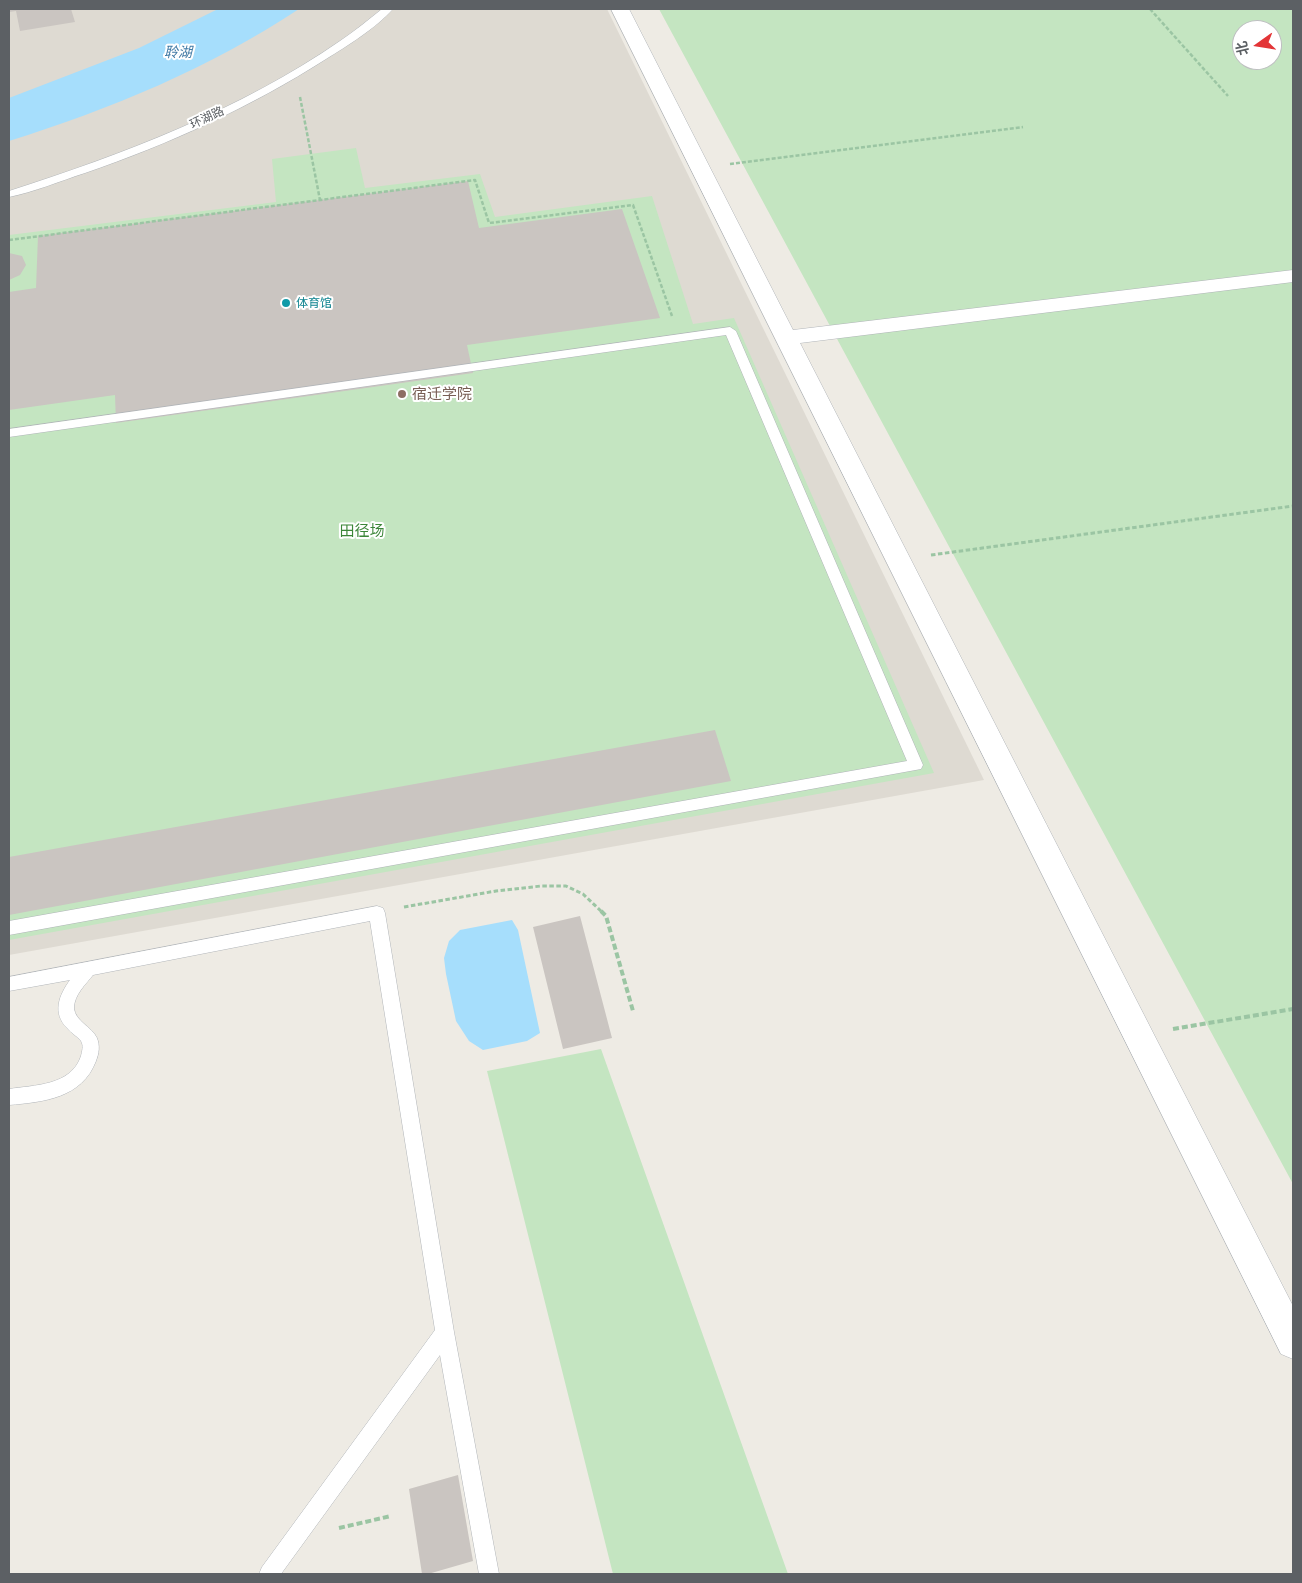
<!DOCTYPE html>
<html>
<head>
<meta charset="utf-8">
<style>
  body { margin:0 }
  #map { position:relative; width:1302px; height:1583px; overflow:hidden; background:#eeebe4; font-family:"Alegreya Sans","Noto Sans SC",sans-serif }
  canvas { display:block }
  .frame { position:absolute; inset:0; border:10px solid #5c6064; pointer-events:none }
  .north { position:absolute; left:1232px; top:20px; width:50px; height:50px; box-sizing:border-box; background:#fff; border:1px solid #bebfc1; border-radius:50%; rotate:257deg; font-size:14px; font-weight:700; line-height:20px; text-align:center; color:#5c6064 }
  .north::after { content:''; display:block; margin:auto; width:18px; height:22px; background:#e33537; clip-path:polygon(50% 0,100% 100%,50% 72%,0 100%) }
</style>
</head>
<body>
<div id="map">
<canvas width="1302" height="1583"></canvas>
<div class="frame"></div>
<div class="north">北</div>
</div>
<script>
const g = document.querySelector('canvas').getContext('2d');
g.lineJoin = 'round';
function paint(path, color) {
  g.fillStyle = color;
  g.fill(path, 'evenodd');
}
function strokePath(path, color, width, dash) {
  g.strokeStyle = color;
  g.lineWidth = width;
  g.lineCap = dash ? 'butt' : 'round';
  g.setLineDash(dash || []);
  g.stroke(path);
}
function label(font, color, halo, rows, align = 'center') {
  g.font = font + ' "Alegreya Sans","Noto Sans SC",sans-serif';
  g.lineWidth = 4;
  g.setLineDash([]);
  g.textBaseline = 'middle';
  g.strokeStyle = halo;
  g.fillStyle = color;
  for (const [text, x, y, turn = 0] of rows) {
    g.save();
    g.translate(x, y);
    g.rotate((+turn || 0) * Math.PI / 180);
    g.textAlign = isNaN(turn) ? turn : align;
    if (halo) g.strokeText(text, 0, 0);
    g.fillText(text, 0, 0);
    g.restore();
  }
}
paint(new Path2D(`
  M9,9h598l377,771 -975,175z`), '#dedad2');
paint(new Path2D(`
  M659,9h634v1175zM1242,30h30v30h-30z
  M356,148l9,40 115,-14 15,43 157,-21 41,128 41,-6 200,455 -925,167v-705l267,-33 -4,-43z
  M601,1049l187,525h-175l-126,-503z`), '#c4e5c1');
paint(new Path2D(`
  M218,9h81c-89,59 -188,100 -290,132v-43l130,-50z
  M512,920l6,10 22,103 -13,8 -44,9 -14,-9 -13,-20 -10,-47 -2,-16 5,-17 11,-11z`), '#a6defc');
paint(new Path2D(`
  M9,9h62l4,13 -55,9 -4,-20 -7,1z
  M468,181l11,47 143,-19 38,109 -193,27 6,28 -357,50 -1,-28 -106,15v-118l27,-4 2,-52z
  M9,253l13,3 4,9 -6,10 -11,5z
  M715,730l16,51 -722,134v-58z
  M580,916l32,122 -49,11 -30,-122z
  M458,1475l15,86 -45,13h-6l-13,-85z`), '#cac5c1');
const lane = new Path2D(`
  M382,9h11c-17,19 -46,37 -67,50 -75,48 -157,85 -241,114 -25,8 -51,19 -76,24v-6c115,-37 231,-81 331,-150 15,-10 28,-21 42,-32z
  M730,327l6,4 187,434 -2,4 -912,166v-14l898,-160 -181,-426 -717,102v-8z
  M377,906l6,2 2,5 69,419 45,242h-20l-39,-219 -159,219h-22l3,-7 173,-237 -65,-409 -277,54c-7,9 -19,20 -19,33 1,13 18,19 23,30 3,8 2,15 -1,23 -14,37 -52,41 -87,44v-16c25,-4 62,-3 72,-33 1,-5 3,-10 0,-15 -4,-5 -10,-8 -14,-13 -15,-15 -8,-33 3,-48l-61,11v-14z`);
const street = new Path2D(`
  M611,9h18l164,321 500,-60v12l-493,61 493,963v53l-12,-5z`);
strokePath(lane, '#b1b5b9', 1);
strokePath(street, '#b1b5b9', 1);
strokePath(new Path2D(`
  M1150,9l78,87
  M300,97l20,103
  M730,164l293,-37
  M9,240l466,-60 14,43 144,-18 39,111`), '#9bc5a3', 2.5, [4, 2]);
strokePath(new Path2D(`
  M931,555l362,-49
  M404,907l92,-16 45,-5h25l17,8 20,19`), '#9bc5a3', 3, [4.5, 2.5]);
strokePath(new Path2D(`
  M601,911l5,5 27,95
  M1173,1029l120,-20
  M339,1528l52,-12`), '#9bc5a3', 4, [6, 3]);
paint(lane, '#fff');
paint(street, '#fff');
for (const [x, y, r, color] of [
  [286,303,5,"#0f9aa8"],
  [402,394,5,"#8d6e63"]
]) {
  const dot = new Path2D();
  dot.arc(x, y, r, 0, 2 * Math.PI);
  g.fillStyle = color;
  g.fill(dot);
  strokePath(dot, '#fff', 2);
}
label('12px', '#5c6064', '#fff', [
  ["环湖路",207,118,-25]
]);
label('12px', '#0d838f', '#fff', [
  ["体育馆",296,303]
], 'left');
label('italic 14px', '#417aa5', '#fff', [
  ["聆湖",178,53]
]);
label('15px', '#785e54', '#fff', [
  ["宿迁学院",412,394]
], 'left');
label('15px', '#3c8639', '#fff', [
  ["田径场",362,531]
]);
</script>
</body>
</html>
